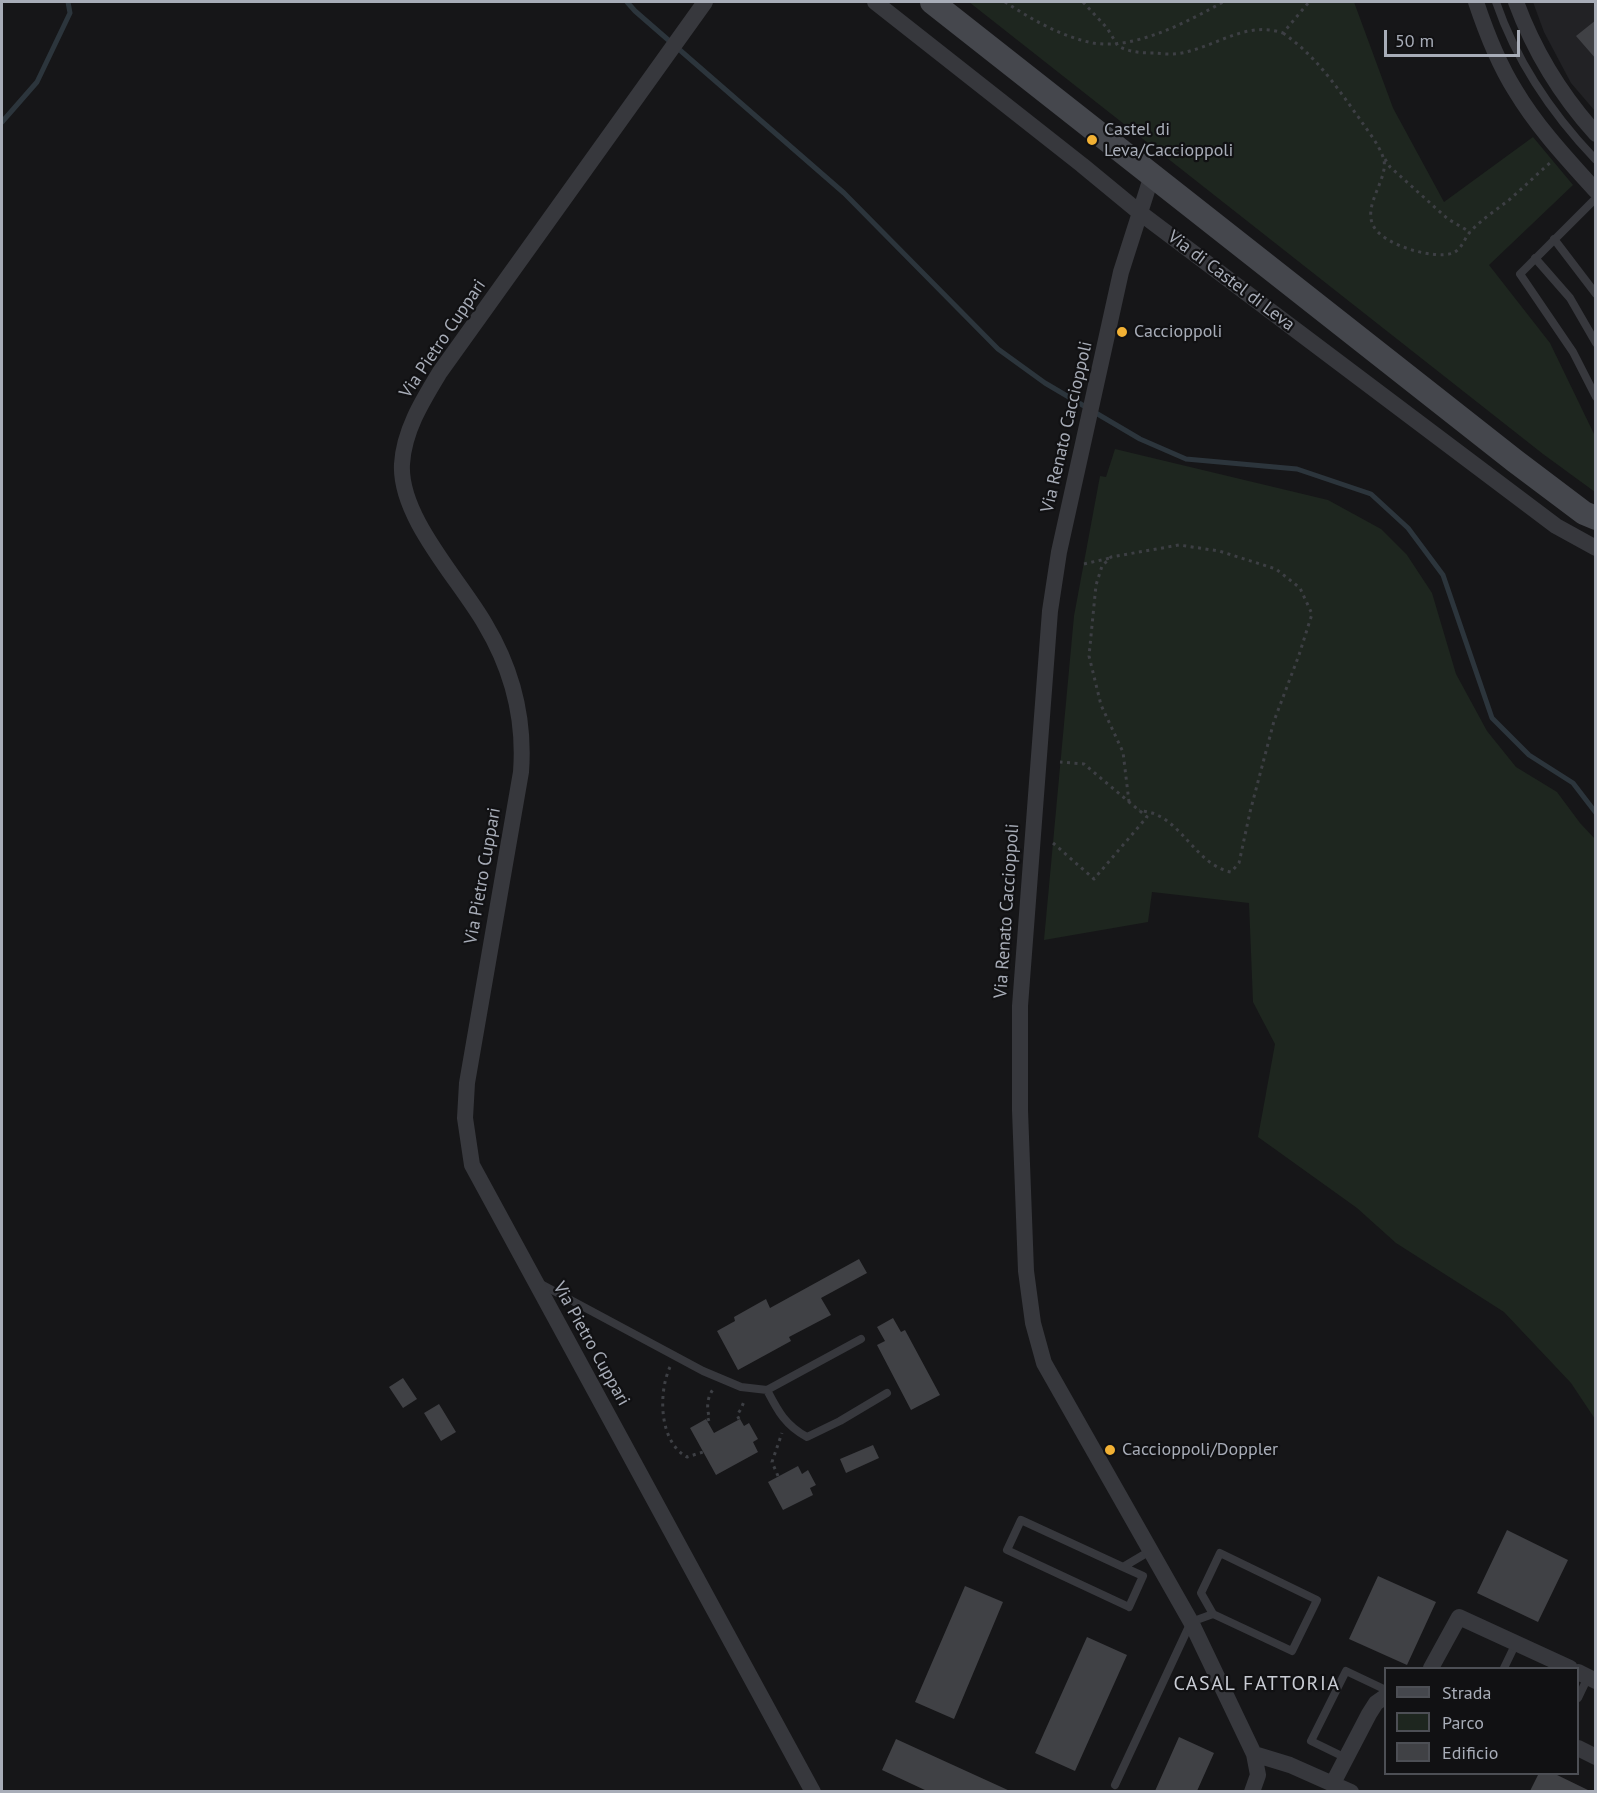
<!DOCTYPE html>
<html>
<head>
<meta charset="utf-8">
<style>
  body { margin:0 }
  #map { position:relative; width:1597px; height:1793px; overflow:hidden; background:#161618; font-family:"PT Sans",sans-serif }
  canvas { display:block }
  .frame { position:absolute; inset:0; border:3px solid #a8adb8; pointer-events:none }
  .legend { position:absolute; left:1384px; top:1667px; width:195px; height:108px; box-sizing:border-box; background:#111113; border:2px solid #4d4f55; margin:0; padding:8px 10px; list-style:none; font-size:18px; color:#a8adb8 }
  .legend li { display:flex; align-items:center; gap:12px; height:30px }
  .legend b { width:30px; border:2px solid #4d4f55 }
  .scale { position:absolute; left:1384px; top:30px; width:136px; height:27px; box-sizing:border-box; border:3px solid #a8adb8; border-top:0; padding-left:8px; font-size:18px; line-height:21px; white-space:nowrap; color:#a8adb8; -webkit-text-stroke:4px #111113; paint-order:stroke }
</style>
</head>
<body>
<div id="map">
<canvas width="1597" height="1793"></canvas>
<div class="frame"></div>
<ul class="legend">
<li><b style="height:8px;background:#45474d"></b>Strada</li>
<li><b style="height:16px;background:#1e261f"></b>Parco</li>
<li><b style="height:16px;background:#404145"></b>Edificio</li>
</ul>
<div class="scale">50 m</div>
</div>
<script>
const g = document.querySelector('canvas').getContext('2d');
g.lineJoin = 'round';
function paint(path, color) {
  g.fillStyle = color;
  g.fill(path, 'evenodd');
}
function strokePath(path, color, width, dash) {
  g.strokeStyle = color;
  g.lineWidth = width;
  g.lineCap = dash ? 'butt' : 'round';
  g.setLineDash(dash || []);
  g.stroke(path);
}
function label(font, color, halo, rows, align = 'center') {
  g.font = font + ' "PT Sans",sans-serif';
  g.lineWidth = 4.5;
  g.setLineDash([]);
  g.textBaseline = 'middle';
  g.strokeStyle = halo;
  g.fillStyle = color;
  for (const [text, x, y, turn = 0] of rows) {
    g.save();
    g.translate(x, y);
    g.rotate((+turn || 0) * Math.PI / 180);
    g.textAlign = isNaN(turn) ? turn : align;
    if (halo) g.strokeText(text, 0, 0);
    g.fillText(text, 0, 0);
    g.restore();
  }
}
paint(new Path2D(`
  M1533,2h62v109l-24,-28 -27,-51z`), '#222225');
paint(new Path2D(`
  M969,2h385l39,106 51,94 89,-65 40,48 -84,80 61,78 45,93v56l-52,-38z
  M1115,449l213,51 53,29 26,26 25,38 24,81 31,57 29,36 41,25 23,31 15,16v580l-24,-36 -67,-71 -108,-69 -39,-35 -99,-71 17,-93 -22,-42 -4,-99 -97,-11 -4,30 -104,18 30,-324 26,-140 6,1z`), '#1e261f');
strokePath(new Path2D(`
  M627,2l8,9 209,182 154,156 47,34 95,56 46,20 111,10 74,25 37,34 35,47 49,143 37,37 44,28 23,30
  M2,122l35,-40 33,-69 -2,-11`), '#2c353c', 5);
paint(new Path2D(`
  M1596,20v39l-20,-23z
  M859,1259l8,14 -46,25 10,17 -42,22 2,4 -53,29 -21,-39 18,-10 -1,-4 32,-18 4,9z
  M893,1318l8,14 4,-2 35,65 -29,15 -34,-65 8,-4 -8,-14z
  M403,1378l14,21 -14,9 -14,-21z
  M439,1404l17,28 -15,9 -17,-28z
  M706,1419l8,14 26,-14 4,7 5,-3 9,16 -5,3 5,10 -42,23 -26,-47z
  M873,1445l6,13 -33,15 -6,-14z
  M798,1466l4,8 6,-4 8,15 -6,3 3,7 -30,15 -15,-28z
  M1507,1530l61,30 -30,62 -61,-29z
  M1378,1576l58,26 -29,63 -58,-26z
  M965,1586l38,16 -49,117 -39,-17z
  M1087,1637l40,18 -52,116 -40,-18z
  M1179,1737l35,16 -17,38h-42z
  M896,1739l114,52h-83l-45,-21z
  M1539,1773h14l37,18h-60z`), '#404145');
strokePath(new Path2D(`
  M1005,2c26,17 57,35 88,41 42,7 94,-21 130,-41
  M1083,2l24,26 11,18c11,6 23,7 36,7 10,1 22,2 32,-1 34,-8 62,-31 97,-19l26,-31
  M1283,33c33,23 53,53 76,85 8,12 19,25 24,39 8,20 -22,48 -9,70 10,18 60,33 79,26 9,-4 11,-14 17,-21 11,-12 26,-22 39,-32 14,-12 27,-25 41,-37
  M1385,159l5,8 58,52 22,13
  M1084,564l26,-6
  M1129,802l-6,-50 -22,-47 -12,-49 7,-71 6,-19 9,-9 68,-12 40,6 57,18 24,19 12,26 -13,41 -25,66 -24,91 -11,51 -8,9c-34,-7 -48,-49 -79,-59 -4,-1 -9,-2 -13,-3
  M1053,843l41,36 53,-62 -63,-53 -24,-2
  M670,1367c-12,26 -11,75 17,90l16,-5
  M739,1419l-2,-4 4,-6 4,-10
  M707,1420l3,-1c-4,-11 -3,-22 4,-31
  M778,1476l-6,-14 10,-29`), '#3d3f44', 3, [3, 4.5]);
strokePath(new Path2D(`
  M1496,2c21,61 55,111 100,158
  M1596,198l-76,76 53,78 23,45
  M1554,239l42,55
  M1535,258l35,40 26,45
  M539,1283l164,88 38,16 26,3 94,-51
  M767,1390c11,21 18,35 40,47l33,-16 47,-28
  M1220,1553l97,47 -25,51 -79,-37 -12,-21z
  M1123,1567l20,9 -14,31 -122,-57 14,-30 102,47 27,-16
  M1504,1668l12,-25
  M1578,1698l10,-21
  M1346,1758l-35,-17 35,-70 40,19
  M1115,1785l76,-163 22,-8`), '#37383d', 8);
strokePath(new Path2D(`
  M705,2l-265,370c-17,28 -36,58 -38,92 -3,53 57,115 83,160 27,45 40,95 36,148l-54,311 -2,35 7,47 341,627
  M875,2l207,163 57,47 417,314 40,22
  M1476,2c10,30 22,61 39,88 22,37 52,69 81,101
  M1516,2c18,49 44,92 80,132
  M1152,175l-31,97 -62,280 -9,59 -30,395v104l6,161 7,52 11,40 147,259 63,132 4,21 -6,17
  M1431,1668l28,-51 111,51
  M1578,1672l18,9
  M1578,1748l18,9
  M1254,1754l36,11 61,27
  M1333,1783l36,-69 7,-11 10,-7`), '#37383d', 16);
strokePath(new Path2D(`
  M932,2l583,459 69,52 12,5`), '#45474d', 24);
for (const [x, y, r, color] of [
  [1092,140,6,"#f2b134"],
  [1122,332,6,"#f2b134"],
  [1110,1450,6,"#f2b134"]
]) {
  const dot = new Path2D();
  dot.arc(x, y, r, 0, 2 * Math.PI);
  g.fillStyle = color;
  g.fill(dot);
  strokePath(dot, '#111113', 2);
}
label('18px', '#a8adb8', '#111113', [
  ["Castel di",1104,130],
  ["Leva/Caccioppoli",1104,151],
  ["Caccioppoli",1134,332],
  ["Caccioppoli/Doppler",1122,1450]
], 'left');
label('18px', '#a8adb8', '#111113', [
  ["Via di Castel di Leva",1231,281,37],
  ["Via Pietro Cuppari",443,339,-56],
  ["Via Renato Caccioppoli",1067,427,-77],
  ["Via Pietro Cuppari",483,876,-80],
  ["Via Renato Caccioppoli",1007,911,-86],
  ["Via Pietro Cuppari",591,1344,61]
]);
g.letterSpacing = '1.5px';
label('20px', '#c9ccd4', '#111113', [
  ["CASAL FATTORIA",1257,1684]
]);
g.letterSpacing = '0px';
</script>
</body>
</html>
